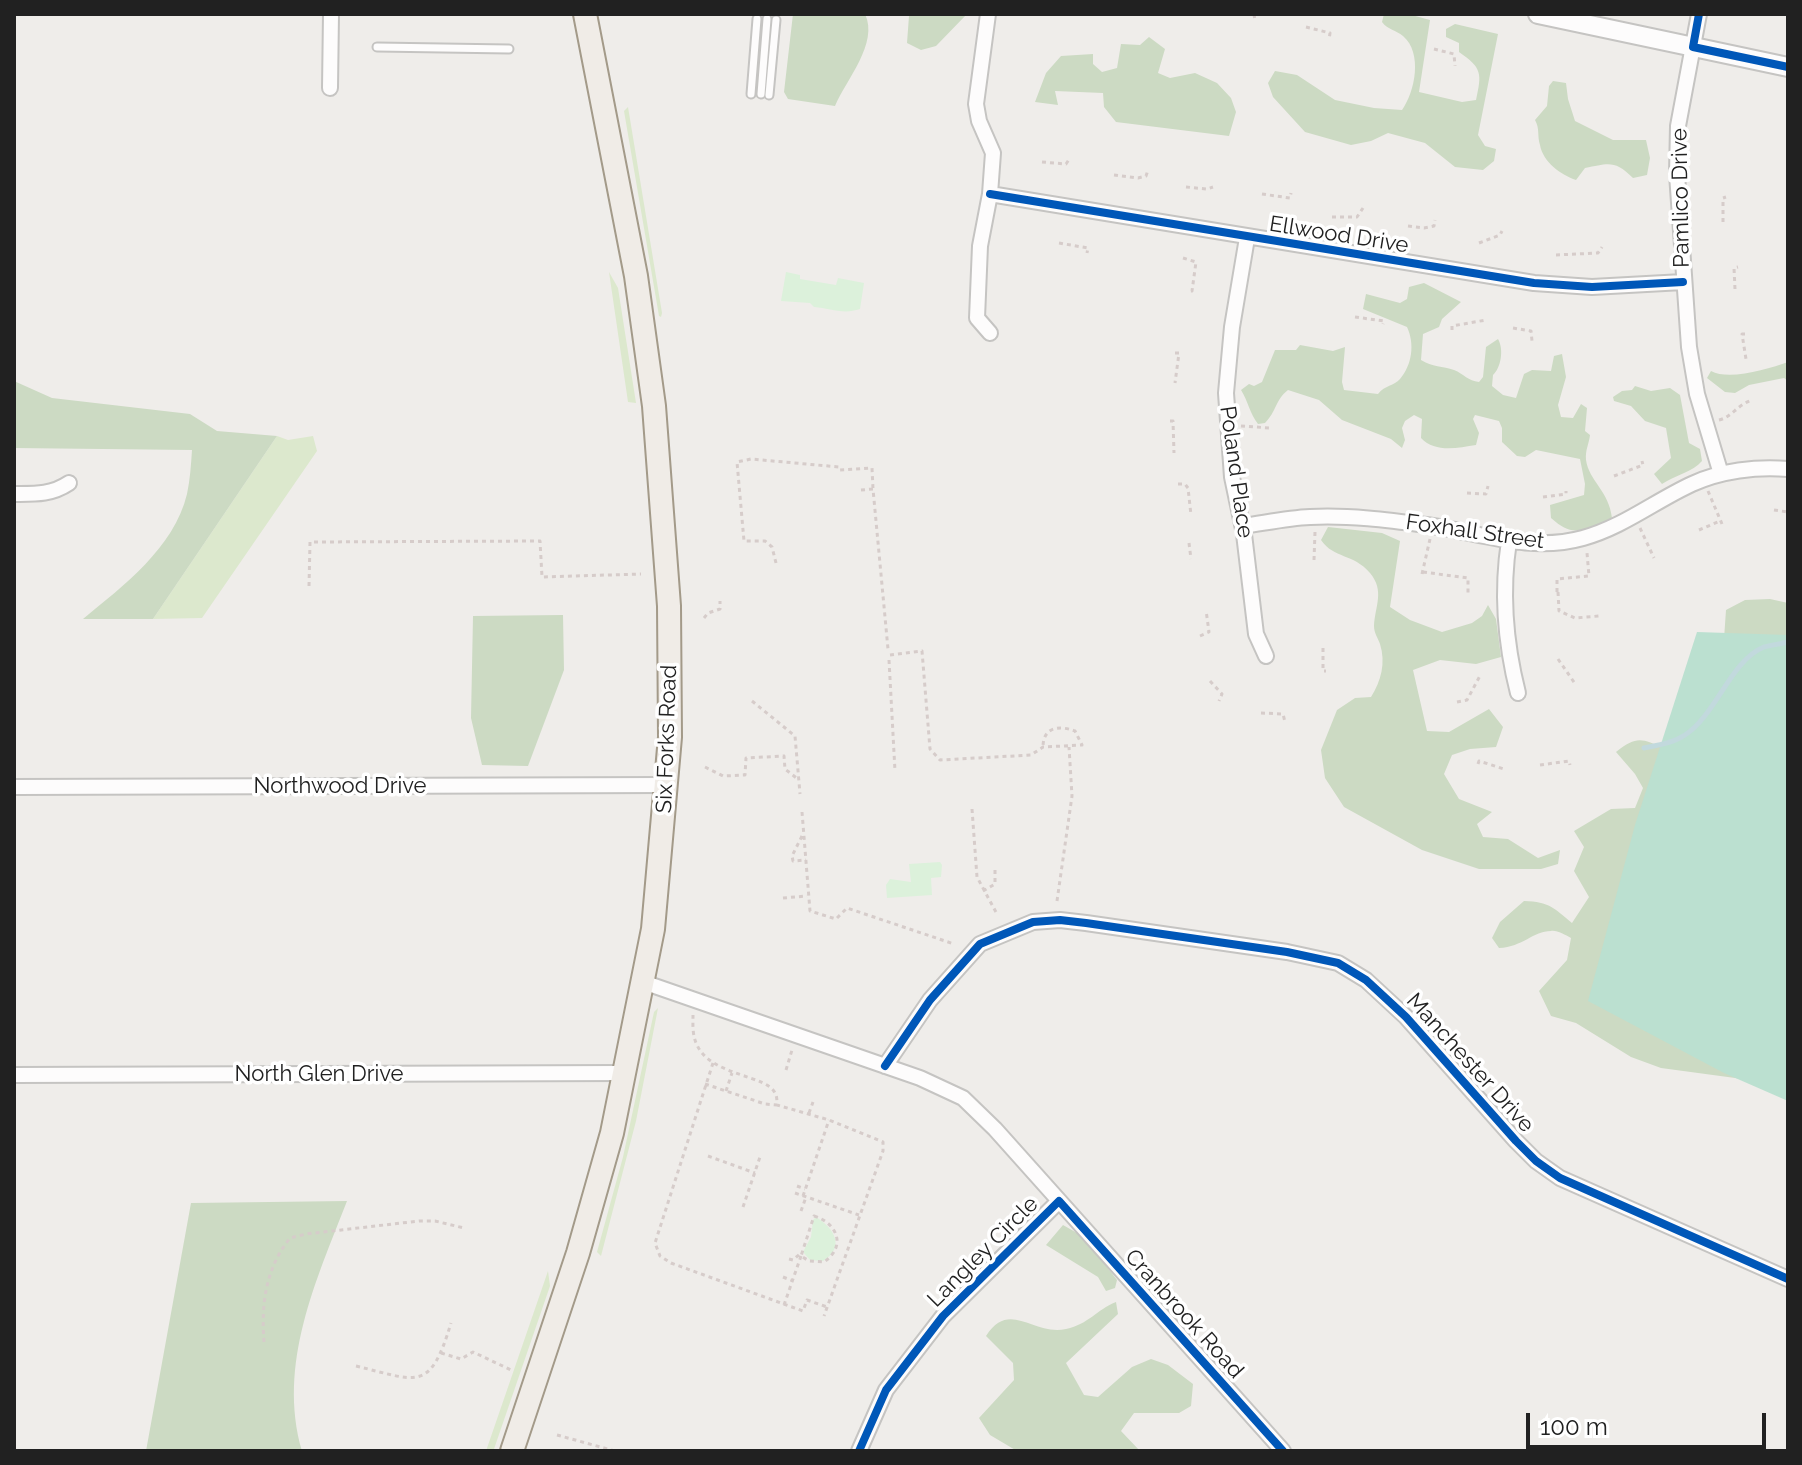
<!DOCTYPE html>
<html>
<head>
<meta charset="utf-8">
<style>
  body { margin:0 }
  #map { position:relative; width:1802px; height:1465px; overflow:hidden; background:#efedea; font-family:Raleway,sans-serif }
  canvas { display:block }
  .frame { position:absolute; inset:0; border:16px solid #212121; pointer-events:none }
  .scale { position:absolute; left:1526px; top:1413px; width:240px; height:36px; box-sizing:border-box; border:4px solid #212121; border-top:0; padding-left:10px; font-size:24px; line-height:28px; white-space:nowrap; color:#212121; -webkit-text-stroke:6px #fff; paint-order:stroke }
</style>
</head>
<body>
<div id="map">
<canvas width="1802" height="1465"></canvas>
<div class="frame"></div>
<div class="scale">100 m</div>
</div>
<script>
const g = document.querySelector('canvas').getContext('2d');
g.lineJoin = 'round';
function paint(path, color) {
  g.fillStyle = color;
  g.fill(path, 'evenodd');
}
function strokePath(path, color, width, dash) {
  g.strokeStyle = color;
  g.lineWidth = width;
  g.lineCap = dash ? 'butt' : 'round';
  g.setLineDash(dash || []);
  g.stroke(path);
}
function label(font, color, halo, rows, align = 'center') {
  g.font = font + ' Raleway,sans-serif';
  g.lineWidth = 7;
  g.setLineDash([]);
  g.textBaseline = 'middle';
  g.strokeStyle = halo;
  g.fillStyle = color;
  for (const [text, x, y, turn = 0] of rows) {
    g.save();
    g.translate(x, y);
    g.rotate((+turn || 0) * Math.PI / 180);
    g.textAlign = isNaN(turn) ? turn : align;
    if (halo) g.strokeText(text, 0, 0);
    g.fillText(text, 0, 0);
    g.restore();
  }
}
paint(new Path2D(`
  M628,107l34,206 -1,4 -2,-1 -35,-205z
  M609,272l9,16 18,115 -8,-1z
  M277,436l11,4 25,-4 4,15 -115,167 -49,1z
  M658,1008l-22,113 -35,135 -4,-4 26,-95 31,-145z
  M548,1271l2,15 -56,163 -8,2z`), '#dce8cd');
paint(new Path2D(`
  M793,14h72c14,29 -19,66 -30,92l-47,-7 -4,-7z
  M912,14h55l-31,32 -15,4 -14,-7 2,-27z
  M1384,14h24l22,6 -11,72 43,10 14,-2c6,-27 6,-32 -17,-48v-9l-13,-6v-8l9,-5 43,10 -20,101 7,11 11,3 -2,12 -11,9 -28,-3 -30,-24 -37,-10 -17,8 -20,4 -46,-13 -32,-35 -5,-14 7,-12 22,4 38,25 39,8 28,2c13,-18 21,-57 1,-74 -7,-6 -15,-6 -21,-14z
  M1149,37l16,12 -7,24 12,5 25,-5 22,10 14,15 5,14 -7,24 -113,-14 -12,-15 -1,-14 -48,-2 3,14 -23,-3 11,-29 15,-17 32,-2v10l9,8 15,-4 4,-24 19,1z
  M1553,81l13,2 2,16 7,22 38,19h33l4,18 -3,17 -14,3c-18,-18 -24,-15 -48,-10l-9,12c-15,-5 -33,-18 -36,-35 -3,-10 0,-16 -5,-25l12,-14 2,-20z
  M1424,283l37,19 -19,17 -3,8 -16,7 -2,26c11,7 22,6 33,10 10,4 14,11 25,12l4,-5 3,-30 12,-8c6,10 3,29 -5,36l-1,11 11,9 13,3 8,-24 8,-4 19,1 3,-15 8,-2 4,23 -8,28 3,12 12,1 8,-14 6,4 -2,23 5,4c-1,9 -5,15 -4,25 3,21 23,31 26,58 -6,5 -11,6 -19,9 -19,6 -26,5 -42,-9l-1,-13 34,-10 1,-11 -5,-25 -44,-9 -11,7 -8,-1 -15,-14v-14l-3,-7 -24,-6 -2,4 6,14 -3,12c-19,3 -41,8 -55,-7l1,-19 -8,-4 -9,6 -3,7 3,12 -3,8 -11,-9 -49,-19 -23,-20 -31,-10c-13,10 -11,21 -23,33l-7,1c-8,-10 -10,-23 -17,-34l8,-6 5,2 8,-4 13,-32h21l4,-5 33,6 12,-4 -3,35 2,8 34,4c7,-9 16,-8 22,-15 12,-14 15,-35 7,-52l-44,-18 3,-15 34,9 7,-4 2,-12z
  M1788,362v19l-4,-3 -35,7 -14,8 -10,-1 -18,-14 4,-7c18,10 57,-2 77,-9z
  M14,381l38,17 138,16 27,17 60,5 -124,183h-70c40,-33 91,-71 104,-125 3,-14 4,-29 5,-44l-178,-2z
  M1635,386l16,5 19,-3 10,7 9,48 11,6 2,12c-9,11 -27,14 -40,23l-8,-10 17,-16 -5,-30 -21,-7 -14,-15 -17,-5 -1,-4 9,-6 10,-1z
  M1328,527l54,6 18,8 -10,66 20,13 32,12 30,-9 10,-7 6,-11 8,14 5,38 -25,7 -36,-4 -27,10 14,61 22,1 40,-23 14,18 -7,20 -26,2 -18,6 -8,19 15,25 33,13 -15,12 6,13 25,2 30,19 22,-8 -2,14 -17,5h-62l-57,-19 -78,-43 -19,-29 -4,-28 16,-40 18,-12 16,-1c10,-16 15,-34 9,-53 -2,-6 -6,-11 -6,-18 1,-20 11,-35 -4,-53 -17,-20 -36,-14 -49,-33z
  M1770,599l18,4v55l-38,422 -89,-12 -30,-11 -55,-34 -25,-7 -12,-25 28,-31 4,-22c-6,-3 -14,-8 -20,-7 -18,0 -28,16 -52,17l-7,-10 8,-16 24,-21c26,1 30,7 48,22l17,-26 -15,-26 10,-24 -10,-16 37,-22 24,-1 8,-20 -8,-14 -19,-22c21,-16 25,-14 49,-3l59,-110 2,-29 19,-10z
  M563,615l1,55 -36,96 -46,-1 -11,-47 2,-102z
  M347,1201c-31,80 -70,163 -45,250h-156l45,-248z
  M1063,1225l21,12 33,43 -2,8 -9,3 -8,-14 -52,-32z
  M1116,1302l2,12 -52,49 18,32 14,2 34,-30 19,-8 17,6 25,19 -2,22 -12,7h-45l-13,18 19,20h-123l-27,-16 -11,-17 35,-38 -1,-17 -27,-27c24,-37 46,0 80,-7 23,-5 30,-19 50,-27z`), '#ccdac3');
paint(new Path2D(`
  M786,272l14,3v4l36,6 2,-7 26,5 -4,26c-17,6 -30,-1 -46,-2l-4,-4 -29,-2z
  M940,862l2,3 -1,12 -10,1 1,17 -45,3 -1,-13 4,-6 21,3 -2,-18z
  M816,1217c18,11 30,30 7,44l-13,-1 -7,-8 8,-15 2,-17z`), '#dcf1db');
paint(new Path2D(`
  M1697,632l91,3v466l-64,-28 -136,-72 47,-176z`), '#bbe0d0');
strokePath(new Path2D(`
  M1644,748c15,-3 29,-5 41,-13 31,-20 46,-75 79,-88 7,-2 16,-3 24,-5`), '#c2d9dd', 5);
const service = new Path2D(`
  M377,47l132,2
  M751,94l6,-75
  M761,94l6,-75
  M769,95l7,-75`);
const minor = new Path2D(`
  M988,14l-12,90 3,17 14,32 -3,41 -10,52 -3,72 13,15
  M1699,14l-21,112 -1,48 12,173 8,47 24,80
  M330,88l1,-74
  M990,194l544,89 58,4 91,-5
  M1247,238l-15,89 -6,66 6,84 12,57 12,100 10,22
  M14,494c21,0 37,1 55,-11
  M1243,526c22,-3 44,-8 67,-9 38,-2 78,3 116,8 52,7 103,28 157,13 40,-11 72,-37 109,-54 28,-13 65,-18 96,-15
  M1509,541c-8,52 -4,101 9,152
  M14,787l653,-2
  M643,982l277,96 43,20 32,31 288,322
  M885,1066l45,-66 50,-56 53,-22 27,-2 26,3 201,29 51,11 28,17 40,37 110,124 20,20 24,17 228,101
  M14,1075l610,-2
  M859,1451l27,-61 57,-74 116,-115`);
const tertiary = new Path2D(`
  M1538,14l250,53`);
const primary = new Path2D(`
  M512,1451l66,-198 34,-120 41,-204 17,-192 -1,-131 -15,-200 -18,-130 -51,-262`);
strokePath(service, '#c5c4c2', 11);
strokePath(minor, '#c5c4c2', 18);
strokePath(tertiary, '#c5c4c2', 22);
strokePath(primary, '#a39a89', 26);
strokePath(new Path2D(`
  M1254,14l1,7
  M1306,27l24,6 -1,7
  M1434,49l20,5 1,12
  M1042,162l24,2 4,-6
  M1114,175l24,3 8,-2 2,-6
  M1186,187l21,2 6,-2
  M1262,194l28,4 1,-5
  M1332,217h25l6,-9
  M1723,222v-24l3,-1
  M1408,226l16,2 10,-2 1,-6
  M1059,243l29,5 -1,5
  M1479,243l21,-8 2,-4
  M1556,255l42,-2 4,-6
  M1183,258l13,4 -4,29h-3
  M1735,289l-1,-21 4,-1
  M1355,317l29,4 -1,3
  M1513,328l18,3 1,10
  M1452,330v-4l34,-6
  M1745,334h-3l4,25
  M1175,353h4l-4,30
  M1719,420c13,-3 18,-15 33,-20
  M1170,421h3l1,32
  M1241,426l29,2
  M1614,476l29,-11 -1,-4
  M1178,484h7l3,4 3,27
  M861,490l12,-1 15,160
  M1708,491l14,33
  M1467,493l19,1 2,-8
  M1543,497l23,-3v-3
  M1774,510l14,2
  M1640,528l14,30
  M1699,530l21,-9
  M1189,543l2,16
  M1314,560l1,-28
  M776,563l-4,-16 -7,-6h-21l-7,-79 14,-3 88,8 1,3 32,-2 1,21
  M1423,572l45,6v16
  M1422,574l8,-35
  M309,586l1,-44 230,-1 2,36 99,-3
  M1557,592v-13l32,-3 -2,-23
  M1558,592l1,19 16,7 24,-2
  M704,618l4,-5 12,-4v-8
  M1200,636l9,-4 -3,-22
  M1323,648v23h3
  M890,655l32,-4 8,98 10,11 91,-5 12,-8 39,-2 -7,-14c-16,-6 -32,-4 -32,16
  M1558,659l18,26
  M889,660l6,111
  M1210,681l12,13 -3,7
  M752,701l43,35 5,58
  M1457,702l10,-2 14,-26
  M1261,713l22,1 2,8
  M1478,764l1,-3 25,8
  M1540,765l29,-4 1,4
  M705,767l18,9 22,-1 1,-17 38,-2 1,13 14,11
  M972,809l5,68 20,37
  M802,812l8,99 26,8 11,-11 107,36
  M802,836l-10,20 1,5 13,-1
  M983,891l12,-7v-16
  M783,898l24,-2
  M1057,901l15,-105 -3,-49
  M693,1015c0,9 -1,20 4,30 14,31 70,30 78,48 2,2 2,9 2,12l52,15 54,22v9l-59,165
  M713,1063l-58,180 5,13 11,7 132,48 4,-11 20,7
  M786,1070l6,-20
  M705,1084l60,20 12,1
  M726,1091l6,-18
  M809,1113l4,-11
  M708,1156l47,17
  M797,1186l8,3
  M795,1193l64,22
  M803,1196l26,-76
  M743,1207l17,-50
  M801,1211l5,-14
  M814,1216c23,7 33,30 10,46l-15,-1 -8,-5z
  M789,1259l4,1 8,-7
  M783,1277l10,4
  M784,1305l17,-49
  M264,1342c-3,-39 2,-74 26,-104l16,-4 113,-13h16l29,7
  M441,1353l20,6 12,-7 38,18
  M356,1366c62,15 74,27 95,-43
  M557,1435l58,16`), '#d6ccca', 3, [4, 4]);
strokePath(service, '#fdfcfc', 7);
strokePath(minor, '#fdfcfc', 14);
strokePath(tertiary, '#fdfcfc', 18);
strokePath(primary, '#f0ece7', 22);
strokePath(new Path2D(`
  M1699,14l-6,33 95,20
  M990,194l544,89 58,4 91,-5
  M885,1066l45,-66 50,-56 53,-22 27,-2 26,3 201,29 51,11 28,17 40,37 110,124 20,20 24,17 228,101
  M859,1451l27,-61 57,-74 116,-115 224,250`), '#0057b8', 8);
label('22px', '#212121', '#fff', [
  ["Pamlico Drive",1681,198,-91],
  ["Ellwood Drive",1339,235,9],
  ["Poland Place",1236,472,82],
  ["Foxhall Street",1475,532,8],
  ["Six Forks Road",667,739,-88],
  ["Northwood Drive",340,786],
  ["Manchester Drive",1470,1063,48],
  ["North Glen Drive",319,1074],
  ["Langley Circle",983,1252,-45],
  ["Cranbrook Road",1184,1314,48]
]);
</script>
</body>
</html>
